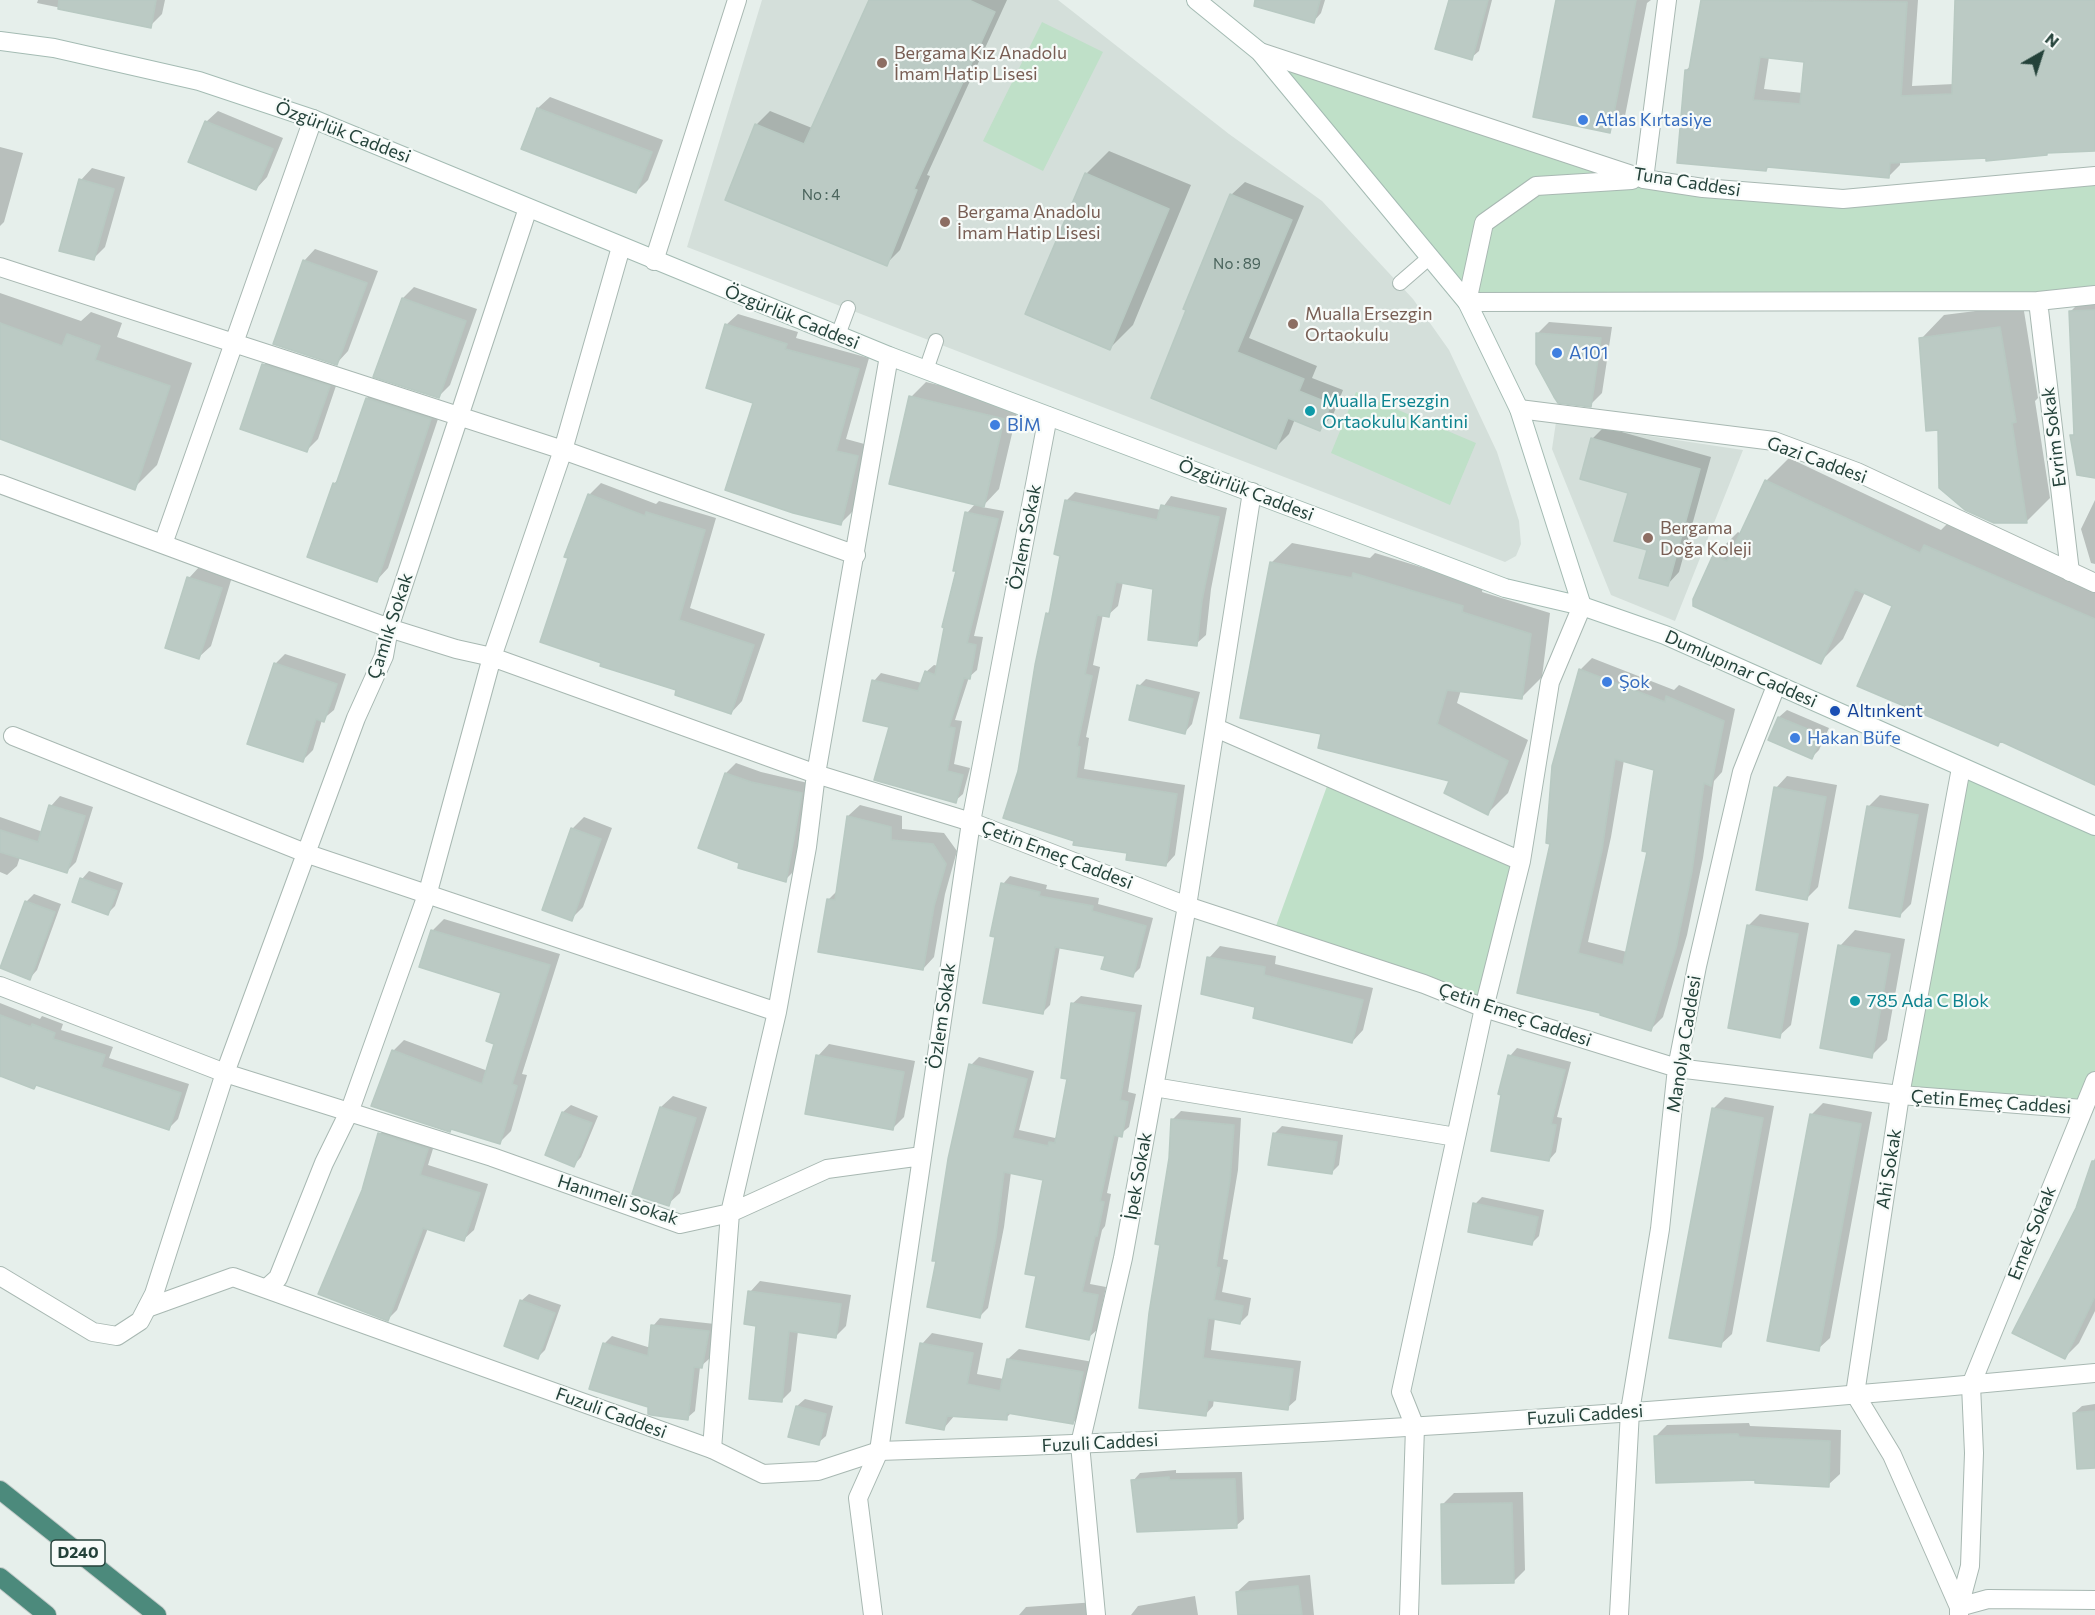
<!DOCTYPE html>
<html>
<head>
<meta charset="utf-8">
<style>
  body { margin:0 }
  #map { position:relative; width:2095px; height:1615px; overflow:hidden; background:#e6efeb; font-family:Commissioner,sans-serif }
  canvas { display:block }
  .north { position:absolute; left:2011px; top:24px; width:60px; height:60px; -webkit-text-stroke:4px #f7fbf9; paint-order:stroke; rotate:39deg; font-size:16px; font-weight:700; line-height:24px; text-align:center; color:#24423a }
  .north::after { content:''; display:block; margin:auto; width:21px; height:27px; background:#24423a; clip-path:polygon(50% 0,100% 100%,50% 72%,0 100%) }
</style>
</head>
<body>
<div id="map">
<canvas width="2095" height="1615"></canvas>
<div class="north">N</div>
</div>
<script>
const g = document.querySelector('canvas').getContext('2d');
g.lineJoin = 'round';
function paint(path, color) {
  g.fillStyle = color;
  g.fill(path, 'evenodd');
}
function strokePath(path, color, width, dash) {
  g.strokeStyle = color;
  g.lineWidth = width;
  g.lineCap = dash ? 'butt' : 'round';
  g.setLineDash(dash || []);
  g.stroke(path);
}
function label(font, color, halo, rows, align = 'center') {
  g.font = font + ' Commissioner,sans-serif';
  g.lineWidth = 4.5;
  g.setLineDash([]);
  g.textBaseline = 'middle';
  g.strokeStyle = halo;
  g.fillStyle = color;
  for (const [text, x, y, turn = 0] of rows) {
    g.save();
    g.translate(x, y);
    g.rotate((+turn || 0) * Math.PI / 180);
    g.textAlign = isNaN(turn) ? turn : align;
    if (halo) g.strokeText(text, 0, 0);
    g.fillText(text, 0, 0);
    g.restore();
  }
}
paint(new Path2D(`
  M762,0h296l171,134 93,67 91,98 36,51 48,102 22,69 2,23 -5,12 -11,6 -818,-315z
  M1556,422l187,28 -68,171 -64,-26 -59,-146z`), '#d4dfda');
paint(new Path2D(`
  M1042,22l61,30 -60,119 -60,-30z
  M1260,52l384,127 199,20 252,-23v119l-628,7z
  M1356,392l120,51 -26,62 -119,-52z
  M1961,768l134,58v255l-12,28 -183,-14z
  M1330,778l191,83 -37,147 -211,-74z`), '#bfe0c8');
paint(new Path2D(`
  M38,0h127l-3,14 -12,12 -113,-23z
  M871,0h136l-80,175 3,1 -30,74 -14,14 -130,-139 14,-14 42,17z
  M1286,0h39l-4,13 -7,8z
  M1451,0h41l-13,51 -8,7z
  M1557,0h94l-4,3 -22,113 -16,15z
  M1702,0h216l-6,86 42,-2 2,-84h139v149l-195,12v4l-12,12 -119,-11 -3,4 -80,-100 6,-5zM1769,57l36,4 -2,32 -39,-4z
  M550,97l113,43 -15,40 -12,12 -98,-84z
  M218,111l65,27 -16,39 -11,12 -50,-67z
  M0,147l23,6 -19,69 -4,4z
  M1109,151l82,34 -58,140 -23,23 -24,-174z
  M92,168l33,9 -20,70 -12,12 -12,-79z
  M1245,182l59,24 -55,132 68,28 -5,12 31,12 -10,25 -13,14 -25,-10 -6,15 -13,13 -88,-138 43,-114z
  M315,249l63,22 -30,80 -11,12 -33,-102z
  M414,287l63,22 -27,76 -11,11 -36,-98z
  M2093,289h2v188l-23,-41 3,-4 -5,-120z
  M0,293l81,28 10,-9 31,11 -5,14 75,26 -35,102 -23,23 -134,-49z
  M2023,305l15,93 -3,3 15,97 -23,23 -33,1 -73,-183 23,-24z
  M738,314l60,18 -2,6 73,20 -23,81 22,6 -16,67 -11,11 -86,-121 -29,-77z
  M1549,322l63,5 -10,66 -12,12 -52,-72z
  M275,353l65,21 -22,65 -11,11 -43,-85z
  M926,382l93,22 -20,85 -17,18 22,4 -30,125 9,1 -6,33 -8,7 -14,43 7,1 -8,43 16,4 -7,26 -8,7 -64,-75 -17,-45 7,-8 41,10 4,-11 8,-7 5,1 28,-153 9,-10 -65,-106z
  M378,387l64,20 -54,161 -11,12 -43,-96 6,-7 27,-79z
  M1604,427l107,30 -32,115 -11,12 -20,-35 -19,-57 -37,-53z
  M1789,458l152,72 7,-7 147,63v198l-94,-44 -4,5 -104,-140 -28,-13 -22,47 -23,23 -125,-63 20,-44 23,-23 3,2 25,-53z
  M601,483l55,21 3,-3 57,17 -26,90 75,26 -23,67 -11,12 -53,-24 -89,-194z
  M1075,492l86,18 10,-14 56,12 -16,81 -5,46 -10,9 -41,-56 -32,-6 -5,24 -10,9 -5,-1 -10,51 7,2 -14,70 3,1 -5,31 101,16 -10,70 -9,10 -37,-13 -53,-12 -57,-68 28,-158 5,-5 10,-54 4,-54z
  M2095,500v64l-4,-1 -10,-34z
  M1292,543l78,15 5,-5 108,33 -1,6 68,21 -8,64 -20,20 -61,-7 -4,13 71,37 -20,53 -20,20 -37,-33 -128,-47 -52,-170z
  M200,566l32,11 -21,69 -12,11 -10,-79z
  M285,654l61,20 -12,36 -12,10 -9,30 -10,10 -28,-96z
  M1592,658l82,32 5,-5 56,24 -13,63 -8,9 -11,77 -16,77 -24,82 -12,12 -49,-17 -83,-20 33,-149 28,-173zM1624,760l31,8 -6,83 -22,101 -39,-10 23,-105z
  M1146,679l54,13 -8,32 -7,8 -46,-46z
  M1787,710l42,18 -10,22 -7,7 -42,-18 9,-22z
  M736,763l25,9 51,12 -17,86 -10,10 -59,-107z
  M1787,776l50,9 -19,102 -11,11 -31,-110z
  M1880,795l49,9 -18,100 -11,11 -32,-108z
  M60,796l33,11 -17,55 -10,10 -46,-15 -3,9 -10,9 -7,-3v-55l43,15 8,-26z
  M860,805l42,11v13l42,4 13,18 -12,43 -11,63 -11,12 -94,-70 9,-9 10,-74z
  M584,817l28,11 -29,79 -12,12 1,-90z
  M89,871l34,12 -8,23 -7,7 -26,-34z
  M1010,876l37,9 -1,4 53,9 -1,6 55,14 -13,50 -7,7 -27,-21 -46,-8 -10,59 -8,8 -45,-77 6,-52z
  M34,894l27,10 -24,66 -7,8 -4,-76z
  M1760,914l49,9 -18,102 -12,11 -31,-110z
  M444,919l116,35 -38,120 5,1 -16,56 -11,11 -48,-14 -2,2 -57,-79 11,-11 84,31 8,-28 7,-51 -82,-26 12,-36z
  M1855,930l50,9 -18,101 -16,16 -31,-110z
  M1220,946l56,10 -1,8 98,24 -10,42 -11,12 -95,-36 -48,-48z
  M1081,996l61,9 -14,87 8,2 -7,33 -10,8 -12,58 4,1 -6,32 -3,4 -12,54 16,3 -9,43 -9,8 -50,-63 7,-96 -34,-7 -7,55 -16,81 -8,8 -9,-251 8,-8 55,14 -15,59 36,8 3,-3 11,-57 3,-74z
  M0,1003l40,16 2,-3 21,8 -2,6 52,17 -4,11 80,26 -11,35 -9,9 -132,-44 -36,-9 -1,3z
  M829,1044l86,17 -11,56 -12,12 -74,-73z
  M1517,1048l54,14 -14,55 5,1 -6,34 -7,8 -39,-104z
  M673,1096l34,11 -27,86 -12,11 -34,-11 27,-86z
  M1725,1097l49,9 -42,228 -12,11 -7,-236z
  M1823,1103l49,9 -42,226 -12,11 -7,-234z
  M571,1105l27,11 -17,41 -7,8 -27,-11 16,-42z
  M1181,1111l60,7 -3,52 -15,89 5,1 -6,32 29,6 -3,17 -8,8 -25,-5 -4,32 90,11 -5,39 -9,8 -73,-9 -1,7 -8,9 -43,-171 11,-125z
  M389,1124l47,15 -8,26 60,19 -14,46 -10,9 -36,-11 -31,82 -9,9 -25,-129 17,-56z
  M1282,1126l61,9 -4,30 -7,7 -58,-38z
  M2095,1158v153l-16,32 -14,14 12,-148z
  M1482,1197l62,13 -5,26 -8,8 -56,-40z
  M760,1281l91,14 -5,31 -10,10 -38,-5 -7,60 -10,10 -31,-109z
  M529,1294l32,11 -16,45 -7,7 -17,-56z
  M660,1318l55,6 -6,35 -9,8 -5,44 -8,7 -83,-74 8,-8 39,12 2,-22z
  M932,1333l51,10 -6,31 27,5 4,-20 11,-10 74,13 -10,50 -10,11 -61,-11 -6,6 -51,-3 -11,13 -22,-84z
  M805,1399l28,7 -7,30 -8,7 -21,-37z
  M2095,1404v63l-21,-54 8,-7z
  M1749,1423l1,3 91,4 -1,44 -12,11 -72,-7 -100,-42 11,-11z
  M1176,1470v3l66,-1 2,47 -8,7 -103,-45 7,-8z
  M1523,1492l2,78 -12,12 -71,-77 12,-12z
  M1310,1575l4,40h-74l-3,-23 12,-11z
  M1195,1596l3,19h-67l7,-9z
  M1096,1602l1,13h-78l7,-8z`), '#0003');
const building = new Path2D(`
  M59,0h97l-5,28 -93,-19z
  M869,0h100l26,12 -81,177 3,1 -30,76 -162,-66 30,-76 49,20z
  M1255,0h65l-6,23 -60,-17z
  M1449,0h39l-16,60 -37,-11z
  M1556,0h80l-26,133 -77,-16z
  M1701,0l206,2 -6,94 51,-2 3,-94h140v151l-48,2v2l-61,6v-3l-96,5 -1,15 -122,-11 -1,4 -89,-8 8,-93h4zM1760,57l44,5 -4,42 -47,-4z
  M537,108l115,44 -16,41 -115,-44z
  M205,121l68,28 -17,41 -68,-28z
  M1085,173l84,36 -59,141 -85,-36z
  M79,179l35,10 -20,71 -35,-9z
  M1230,194l62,26 -55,132 67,27 -5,12 32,13 -11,27 -32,-13 -12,31 -125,-51 35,-88 -3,-1z
  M303,260l64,23 -30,82 -64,-21z
  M402,298l64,23 -27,77 -66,-21z
  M2095,310v168l-18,-3 -7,-40h4l-5,-124z
  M0,323l62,23 5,-12 33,12 -5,14 75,26 -35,104 -135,-51z
  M725,324l62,20 -2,5 74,20 -23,82 22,5 -17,69 -48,-12 -68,-23 28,-87 -47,-15z
  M2000,327l16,95 -4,1 15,100h-33l-29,-13 -26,-22 -1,-58 -12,1 -7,-93z
  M1536,333l65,5 -10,69 -33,-4 -4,-6 -18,-33z
  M262,364l68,22 -23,66 -67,-23z
  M909,396l95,23 -20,88 -95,-23z
  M366,398l65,21 -54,163 -70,-25 26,-74 3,1z
  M1591,438l109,31 -32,117 -29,-8 8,-28 -33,-9 14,-48 -48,-14z
  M1765,480l155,73 4,-8 171,74v166l-95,-44 -2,5 -141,-60 35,-80 -37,-17 -34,75 -128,-58v-7l20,-44 14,6z
  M588,494l57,22 1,-4 59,18 -26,90 75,25 -23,69 -56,-19 1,-5 -76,-24 1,-3 -61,-21 28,-84 -4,-1z
  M1065,500l92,20 4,-15 58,12 -17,83 -5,46 -49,-6 5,-51 -37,-7 -7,35 -12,-2 -12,59 7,2 -15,70 3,1 -4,31 101,16 -11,72 -40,-6 1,-7 -54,-8 1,-4 -71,-23 15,-47 17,-106 11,-52 3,1 11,-58 -6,-2z
  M965,512l33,7 -31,124 9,2 -6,34 -6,-1 -15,49 6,1 -8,43 16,4 -7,28 -82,-23 15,-53 -26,-6 9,-41 46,11 7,-20 10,4 9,-47 -2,-1 14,-56h-3z
  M1270,562l82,16 1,-5 110,33 -1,6 69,22 -9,65 -75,-9 -10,34 71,37 -20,54 -44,-22 5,-12 -131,-33 3,-14 -81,-16z
  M187,577l35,11 -23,71 -34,-11z
  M274,663l63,21 -13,38 -8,-3 -13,43 -56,-18z
  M1579,669l86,33 1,-6 58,25 -13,65 -7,-3 -12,88 -16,77 -25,83 -51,-16v-2l-83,-20 33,-149 -4,-1 6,-77zM1615,759l39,11 -12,81 5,1 -24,113 -45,-12 24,-103z
  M1137,685l56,14 -8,35 -56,-14z
  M1778,717l44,18 -10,24 -44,-19z
  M725,773l26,9 51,11 -16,89 -48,-14 1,-5 -41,-15z
  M1774,787l52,10 -19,103 -51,-10z
  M49,805l36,11 -18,57 -67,-21v-22l38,12z
  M1867,806l51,9 -18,102 -51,-9z
  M847,816l44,11v13l42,4 13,20 -12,42 -11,64 -105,-18 9,-53 8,1z
  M571,828l30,11 -29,82 -30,-11z
  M80,878l37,13 -9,24 -36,-13z
  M1001,883l39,9 -1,4 54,10 -1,5 54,15 -13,51 -32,-8 4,-13 -50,-9 -12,67 -60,-11 12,-66 -5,-1z
  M25,901l30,11 -25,68 -30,-12z
  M1747,925l51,9 -18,104 -52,-10z
  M431,930l119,35 -38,119 5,2 -17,58 -49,-15 -1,3 -79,-26 21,-56 90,34 12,-40 -8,-3 15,-48 -82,-26z
  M1838,945l52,9 -18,104 -52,-10z
  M1207,957l58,10 -1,8 99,25 -11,43 -99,-25 2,-11 -54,-13z
  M1071,1003l64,10 -15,87 8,2 -6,35 -8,-2 -14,66 4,1 -7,34h-2l-13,56 16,3 -9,45 -63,-13 10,-51 -11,-2 18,-94 -39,-8 -8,65 -16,81 -53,-11 9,-46h-4l16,-102 21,-95 58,15 -15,59 36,8 1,-4 6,1 12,-64 -6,-1z
  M0,1015l31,12 1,-3 23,9 -2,6 52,16 -4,12 80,26 -12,37 -133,-45 -2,4 -34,-13z
  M816,1055l88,17 -11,58 -88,-16z
  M1508,1055l57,15 -14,54 5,1 -7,36 -58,-10 10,-56 -3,-1z
  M660,1107l36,11 -27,88 -37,-12z
  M1712,1108l51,10 -42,229 -52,-9z
  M562,1112l30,11 -18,44 -29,-12z
  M1810,1114l51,10 -42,227 -52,-10z
  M1171,1119l63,6 -4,55 -14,87 4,1 -6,32 29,6 -3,18 -32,-6 -5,40 90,11 -5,41 -80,-10 -2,16 -67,-8 10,-95 11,-68 -5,-1 14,-86z
  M378,1133l50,16 -8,26 60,18 -16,48 -41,-13 -35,93 -70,-27 44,-104z
  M1273,1133l64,9 -5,32 -64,-9z
  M2092,1161h3v135l-30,63 -53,-26 64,-125z
  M1473,1203l65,14 -6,28 -64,-13z
  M748,1291l93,13 -5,34 -47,-7 -7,71 -33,-3 7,-73 -12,-2z
  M520,1300l35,13 -17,46 -34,-13z
  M651,1325l58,6 -7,37 -8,-1 -6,53 -37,-5 -3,-1v-7l-59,-18 14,-46 45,13z
  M920,1343l53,10 -6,31 33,7 7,-32 76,13 -10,52 -66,-11v7l-60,-4 -3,14 -38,-7z
  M796,1406l30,8 -7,31 -31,-8z
  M2095,1411v57l-18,1 -4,-56z
  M1738,1434l1,3 91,4 -1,46 -74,-4v-3l-99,3 -2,-47z
  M1169,1477v3l66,-1 2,49 -100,4 -6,-52z
  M1512,1503l2,80 -72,1 -1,-80z
  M1298,1586l4,29h-64l-2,-23z`);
paint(building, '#bbcac4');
strokePath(building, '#b8c9c2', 1.5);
const service = new Path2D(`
  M1400,283l30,-26
  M838,335l10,-27
  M926,370l10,-29`);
const minor = new Path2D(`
  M1644,179l23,-179
  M654,261l83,-261
  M0,267l563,183 293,105
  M2038,301l32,271
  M1467,302l571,-1 57,-6
  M0,484l389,144 67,21 36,8 324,117 155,48
  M163,544l150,-425
  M1216,728l305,133
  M13,736l295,118 469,158
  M0,986l225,87 267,84 188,67 50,-11 97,-44 95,-13
  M1154,1087l302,50
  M0,1276l93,56 24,4 23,-15 14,-27 71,-221 131,-355 28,-62 5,-28 139,-420
  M267,1288l11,-10 46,-115 26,-53 78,-218 64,-235 71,-207 58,-203
  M712,1449l18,-236 47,-201 30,-165 9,-73 73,-418
  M1959,1607l11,-41 4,-113 -3,-68 124,-304
  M1959,1607l29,-8 107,1
  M873,1615l-15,-117 21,-47 92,-629 77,-406
  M1096,1615l-16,-171 43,-186 64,-352 65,-414
  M1409,1615l6,-188 -14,-35 83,-384 37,-147 29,-179 32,-76
  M1619,1615l11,-204
  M1959,1615v-8l-67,-152 -37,-61 45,-299 61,-327`);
const tertiary = new Path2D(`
  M1260,52l384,127 59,9 140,11 252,-23
  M1467,302l17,-79 52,-37 96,-6
  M1519,409l255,32 83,31 238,111
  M971,822l216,84 237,78 60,24 193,60 223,27 183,14
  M147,1308l86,-31 479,172 51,25 55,-3 61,-20c406,-12 812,-39 1216,-78
  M1630,1411l30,-182 17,-161 20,-102 45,-194 34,-86`);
const secondary = new Path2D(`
  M1196,0l64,52 207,250 52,107 63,197
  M0,41l54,7 145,33 114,38 576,237 616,232 77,18 83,29 430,191`);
const trunk = new Path2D(`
  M0,1490l157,125
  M0,1577l47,38`);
strokePath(service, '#a8b8b2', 16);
strokePath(minor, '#a8b8b2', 20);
strokePath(tertiary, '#a8b8b2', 20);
strokePath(secondary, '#a4bbb3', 20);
strokePath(trunk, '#c2cac8', 20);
strokePath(service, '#fff', 14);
strokePath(minor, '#fff', 18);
strokePath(tertiary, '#fff', 18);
strokePath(secondary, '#fff', 18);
strokePath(trunk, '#4c8a7c', 18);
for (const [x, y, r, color] of [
  [882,63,6,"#8d6e63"],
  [1583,120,6,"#3f7fe0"],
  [945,222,6,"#8d6e63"],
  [1293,324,6,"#8d6e63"],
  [1557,353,6,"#3f7fe0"],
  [1310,411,6,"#0f9aa8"],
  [995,425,6,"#3f7fe0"],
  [1648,538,6,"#8d6e63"],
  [1607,682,6,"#3f7fe0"],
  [1835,711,6,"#1a4fb4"],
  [1795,738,6,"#3f7fe0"],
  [1855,1001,6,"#0f9aa8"]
]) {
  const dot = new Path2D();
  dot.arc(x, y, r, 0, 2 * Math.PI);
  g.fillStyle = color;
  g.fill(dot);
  strokePath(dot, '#f7fbf9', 2);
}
label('15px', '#4a645c', null, [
  ["No : 4",821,195],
  ["No : 89",1237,264]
]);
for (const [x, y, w] of [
  [78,1553,54]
]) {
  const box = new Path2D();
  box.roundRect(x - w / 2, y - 13, w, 26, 4.5);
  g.fillStyle = '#f7fbf9';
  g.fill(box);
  strokePath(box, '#24423a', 1.5);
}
label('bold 16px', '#24423a', null, [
  ["D240",78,1553]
]);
label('18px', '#785e54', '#f7fbf9', [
  ["Bergama Kız Anadolu",894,53],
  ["İmam Hatip Lisesi",894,74],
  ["Bergama Anadolu",957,212],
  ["İmam Hatip Lisesi",957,233],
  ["Mualla Ersezgin",1305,314],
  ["Ortaokulu",1305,335],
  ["Bergama",1660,528],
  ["Doğa Koleji",1660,549]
], 'left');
label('18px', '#366cbe', '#f7fbf9', [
  ["Atlas Kırtasiye",1595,120],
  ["A101",1569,353],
  ["BİM",1007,425],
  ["Şok",1619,682],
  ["Hakan Büfe",1807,738]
], 'left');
label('18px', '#24423a', '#f7fbf9', [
  ["Özgürlük Caddesi",343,132,21],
  ["Tuna Caddesi",1687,182,9],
  ["Özgürlük Caddesi",792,317,22],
  ["Evrim Sokak",2054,437,-97],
  ["Gazi Caddesi",1817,460,20],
  ["Özgürlük Caddesi",1246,490,21],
  ["Özlem Sokak",1025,537,-79],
  ["Çamlık Sokak",390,626,-72],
  ["Dumlupınar Caddesi",1741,669,24],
  ["Çetin Emeç Caddesi",1057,855,21],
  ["Çetin Emeç Caddesi",1515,1015,19],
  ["Özlem Sokak",942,1016,-82],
  ["Manolya Caddesi",1684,1044,-81],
  ["Çetin Emeç Caddesi",1991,1102,4],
  ["Ahi Sokak",1889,1169,-81],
  ["İpek Sokak",1138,1176,-80],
  ["Hanımeli Sokak",618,1200,18],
  ["Emek Sokak",2032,1233,-68],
  ["Fuzuli Caddesi",611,1413,20],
  ["Fuzuli Caddesi",1585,1415,-4],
  ["Fuzuli Caddesi",1100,1443,-3]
]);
label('18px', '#0d838f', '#f7fbf9', [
  ["Mualla Ersezgin",1322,401],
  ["Ortaokulu Kantini",1322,422],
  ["785 Ada C Blok",1867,1001]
], 'left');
label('18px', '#164399', '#f7fbf9', [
  ["Altınkent",1847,711]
], 'left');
</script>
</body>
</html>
